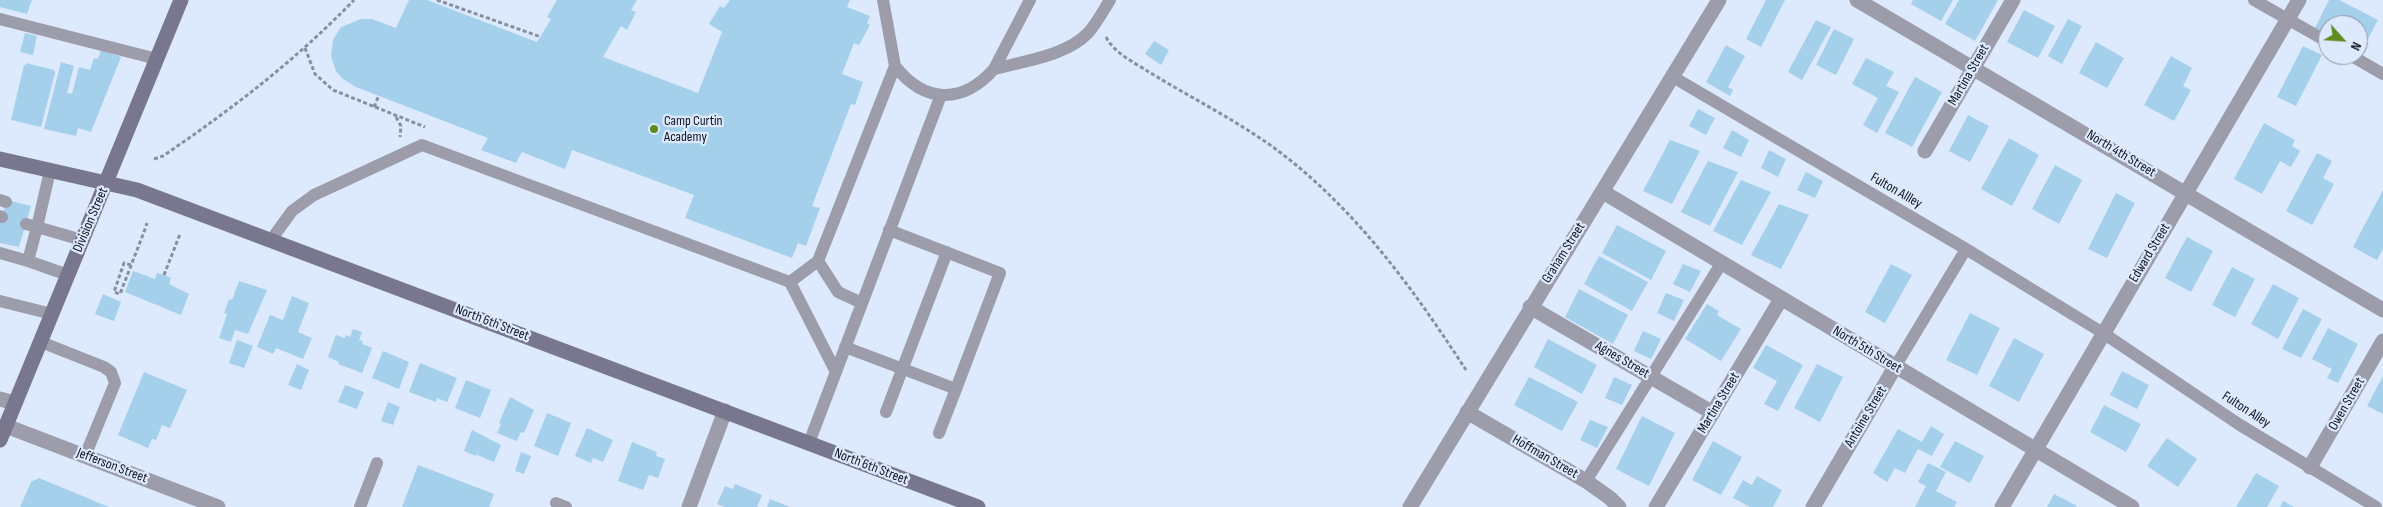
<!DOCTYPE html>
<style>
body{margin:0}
#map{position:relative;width:2383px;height:507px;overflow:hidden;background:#dde9fd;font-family:"Sofia Sans Condensed",sans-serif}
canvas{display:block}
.north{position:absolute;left:2318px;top:15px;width:50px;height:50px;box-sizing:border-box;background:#dde9fd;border:1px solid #8b94a5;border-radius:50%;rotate:116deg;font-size:14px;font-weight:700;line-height:20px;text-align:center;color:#0f1520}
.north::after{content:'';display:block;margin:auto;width:18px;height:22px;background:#5e8c1e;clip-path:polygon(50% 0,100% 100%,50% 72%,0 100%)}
</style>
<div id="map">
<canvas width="2383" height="507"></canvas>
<div class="north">N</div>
</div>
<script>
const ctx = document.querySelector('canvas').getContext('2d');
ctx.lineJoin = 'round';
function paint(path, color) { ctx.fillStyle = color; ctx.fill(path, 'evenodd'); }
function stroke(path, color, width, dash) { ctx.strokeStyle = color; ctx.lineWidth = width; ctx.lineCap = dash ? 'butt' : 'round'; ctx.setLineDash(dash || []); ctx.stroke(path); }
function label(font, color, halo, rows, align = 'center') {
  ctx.font = font + ' "Sofia Sans Condensed",sans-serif'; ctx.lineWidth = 4.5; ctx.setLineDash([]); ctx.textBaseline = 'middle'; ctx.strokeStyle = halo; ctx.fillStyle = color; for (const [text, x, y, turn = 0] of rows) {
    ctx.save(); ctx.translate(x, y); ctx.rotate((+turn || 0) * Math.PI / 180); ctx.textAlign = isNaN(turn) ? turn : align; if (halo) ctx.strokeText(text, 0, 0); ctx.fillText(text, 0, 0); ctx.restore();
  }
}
paint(new Path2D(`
 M0 0H32L27 14 0 7Z
 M409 0H427L537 42 551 19 547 17 557 0H637L631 10 636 12 627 30 621 26 603 57 698 93 722 32 709 24 720 6 724 8 730 0H850L847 7 870 16 867 23 870 25 859 45 854 43 842 74 863 82 855 105 851 104 812 206 820 208 806 246 798 243 792 258 685 218 694 195 572 150 565 169 522 152 516 163 481 150 488 138 356 87 343 79 336 71 331 56 333 40 341 27 361 19H372L396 28Z
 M1766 0H1785L1761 47 1746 39Z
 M1913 0H1953L1941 21 1911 4Z
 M1959 0H1998L1975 41 1945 24Z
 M2329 0H2339L2378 20 2361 52 2358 50V25H2328V35L2315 28Z
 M2024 10 2055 26 2038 58 2007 42Z
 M2068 19 2082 26 2062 64 2048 56Z
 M1816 20 1831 27 1802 80 1788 72Z
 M1834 29 1854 39 1836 75 1816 65Z
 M25 33 37 36 33 55 20 52Z
 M1154 41 1169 50 1161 65 1145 54Z
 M2096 42 2124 58 2107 88 2079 73Z
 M1726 45 1745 56 1728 87 1733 90 1730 96 1706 82Z
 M2303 46 2322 55 2296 106 2277 97Z
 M101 50 121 57 91 132 78 128 76 136 44 129 61 62 74 66 67 93 72 94 79 67 90 70 94 58 98 59Z
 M2171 56 2192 68 2183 86 2191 90 2174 121 2144 105Z
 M1866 58 1894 72 1886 86 1899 92 1877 133 1863 125 1878 98 1852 84Z
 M26 63 54 70 55 73 41 127 11 120 24 65 26 66Z
 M1915 77 1942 92 1912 147 1885 133Z
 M1698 109 1715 118 1706 135 1689 126Z
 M1968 115 1989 126 1970 162 1949 151Z
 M2264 123 2295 140 2292 146 2300 151 2291 167 2280 161 2262 194 2234 179Z
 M1732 130 1749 140 1741 157 1723 148Z
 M2009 138 2039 155 2012 206 1981 189Z
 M1670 140 1700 151 1672 204 1643 191Z
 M1769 150 1786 159 1778 177 1761 168Z
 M2317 153 2332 161 2323 178 2334 184 2312 225 2286 211Z
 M1708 161 1738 172 1710 226 1681 212Z
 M2055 165 2082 180 2059 224 2032 209Z
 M1806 172 1823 181 1815 198 1797 190Z
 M1741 180 1771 192 1742 245 1713 231Z
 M2383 190V249L2377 260 2353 247Z
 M2116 193 2135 203 2107 258 2088 249Z
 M7 200 31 206 19 247 0 243V223Z
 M1779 204 1809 215 1781 269 1751 255Z
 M1617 225 1666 251 1651 280 1602 253Z
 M2187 237 2213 251 2191 292 2165 278Z
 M1599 256 1648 282 1632 311 1584 284Z
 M1683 264 1701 271 1690 292 1673 284Z
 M1891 264 1912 275 1885 323 1865 312Z
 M2232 267 2255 279 2235 317 2212 305Z
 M133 271 155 279 157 273 164 275 171 278 169 284 189 294 181 315 125 292Z
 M239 281 267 290 248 334 235 330 231 342 219 338 227 314 224 313 229 299 232 300Z
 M2273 284 2299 298 2278 339 2251 324Z
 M1579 289 1628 315 1613 344 1565 317Z
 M1666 293 1684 300 1674 321 1657 313Z
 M103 294 121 302 114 321 95 314Z
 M292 296 309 303 298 332 312 338 303 359 276 348 273 354 257 347 270 315 283 320Z
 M1707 304 1719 311 1717 315 1741 329 1721 361 1685 339Z
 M2303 309 2322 319 2301 358 2282 349Z
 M1970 313 2000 328 1977 375 1946 360Z
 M2328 328 2358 344 2338 383 2327 378 2332 369 2312 359Z
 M353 329 362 332 359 340 363 341 362 344 372 348 362 373 338 364 339 362 328 357 336 335 345 338 346 335 350 337Z
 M1643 331 1661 339 1651 359 1634 351Z
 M2014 338 2044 354 2019 402 1989 386Z
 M1548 339 1597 365 1582 394 1534 367Z
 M237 340 253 346 244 368 229 363Z
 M1766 345 1803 365 1778 411 1764 404 1777 381 1753 368Z
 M383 351 409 362 399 389 372 378Z
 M420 363 457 378 447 402 437 398 436 402 409 392Z
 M297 364 309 370 301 390 288 385Z
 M1817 364 1843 377 1820 422 1794 408Z
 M2122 371 2149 385 2137 409 2110 395Z
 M144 372 187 390 170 428 162 425 156 440 152 439 148 448 118 435Z
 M2383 376V414L2367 406Z
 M1529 377 1578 402 1562 431 1514 405Z
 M1614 377 1632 385 1622 405 1605 398Z
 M466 380 491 390 480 418 455 408Z
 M345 385 364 392 357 409 338 402Z
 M510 397 534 410 524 433 521 432 517 441 497 433 501 424 499 423Z
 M388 402 400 407 393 425 381 421Z
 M2104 405 2141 424 2126 452 2090 432Z
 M547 413 571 423 558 456 534 446Z
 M1642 416 1675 433 1649 486 1616 469Z
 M1590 420 1608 427 1597 448 1580 440Z
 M1931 426 1944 434 1932 456 1918 449 1905 473 1895 468 1887 482 1873 473 1898 429 1922 442Z
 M587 428 613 440 603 462 593 458 591 463 575 456Z
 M472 430 501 445 494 462 477 455 480 446 476 456 464 451Z
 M2167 438 2197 459 2178 487 2147 466Z
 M1713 441 1742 457 1721 495 1692 480Z
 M1955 441 1984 456 1970 483 1940 467Z
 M632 442 657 452 656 456 665 459 658 478 649 475 643 490 618 481Z
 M521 452 531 456 524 474 515 471Z
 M1928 463 1946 472 1936 491 1957 502 1954 507H1915L1926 486 1918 482Z
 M418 465 494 494 489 507H402Z
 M2256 473 2279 486 2267 507H2236Z
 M1757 476 1782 490 1773 507H1750L1733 498 1743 480 1752 485Z
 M39 478 109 507H20L31 482Z
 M735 484 762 495 757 507H724L717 504 725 486 733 489Z
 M2054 494 2077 506 2076 507H2047Z
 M770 499 790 507H767Z
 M2283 501 2294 507H2280Z`), '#a5d0eb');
stroke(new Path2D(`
 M437 0 541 37
 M1106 37C1114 53 1135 63 1149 72 1193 99 1240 122 1281 153 1358 212 1414 290 1466 370
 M305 48 315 74 333 90 425 127
 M374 107 379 95
 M396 117 401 126 400 137
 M154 159 163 156C232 109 296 60 354 0
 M131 265 124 263 114 292 120 294 144 232 147 223
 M164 275 180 234`), '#8790a0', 3, [4, 2.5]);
stroke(new Path2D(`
 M2254 0 2328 42
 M0 19 157 59
 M2350 55 2383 74
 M895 66C924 103 962 105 994 69L1030 0
 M994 69C1024 61 1066 56 1088 33 1097 23 1103 11 1110 0
 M1673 77 1966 249 2103 333 2240 425 2376 507
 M0 200 6 202
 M0 216 2 217
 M26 224 37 227 50 171
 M271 240 292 211 314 195 422 145 790 282 836 372
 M0 253 28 261
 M818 261 838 292 862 303
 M68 275 28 261 37 227 82 240
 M790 282 818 261 895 66 883 0
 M0 301 52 314
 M41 342 104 367 111 372 115 383 85 456
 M845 347 956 389 1000 273 889 230
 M1895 367 1966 249
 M886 412 947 252
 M939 433 956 389
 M809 443 941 95
 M1586 481 1721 264
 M556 503 566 507
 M360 507 377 463`), '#9d9cab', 12);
stroke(new Path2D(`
 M1857 0 2383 310
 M1925 151 2013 0
 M1603 192 2132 507
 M1530 307 1713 413
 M0 399 15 403
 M1467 412 1586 481 1610 498 1619 507
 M6 426 218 507
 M2310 467 2383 341
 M689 507 725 411
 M1410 507 1719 0
 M1656 507 1781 299
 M1813 507 1895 367
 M2002 507 2299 0`), '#9d9cab', 15);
stroke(new Path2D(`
 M0 159 137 190 978 507
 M0 440 181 0`), '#79778d', 15);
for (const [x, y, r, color] of [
 [654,129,5,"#5e8c1e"]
]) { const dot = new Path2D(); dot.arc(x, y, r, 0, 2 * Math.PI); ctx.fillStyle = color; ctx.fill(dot); stroke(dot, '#dde9fd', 2); }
label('14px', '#0f1520', '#dde9fd', [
 ["Martina Street",1969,75,-60],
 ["North 4th Street",2121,154,31],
 ["Fulton Allley",1896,191,30],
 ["Division Street",91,220,-67],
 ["Graham Street",1564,253,-58],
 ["Edward Street",2150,253,-59],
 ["North 6th Street",492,323,21],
 ["North 5th Street",1867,350,31],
 ["Agnes Street",1622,360,30],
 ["Martina Street",1719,403,-59],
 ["Owen Street",2347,404,-60],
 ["Fulton Alley",2246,410,33],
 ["Antoine Street",1866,417,-59],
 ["Hoffman Street",1545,457,30],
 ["Jefferson Street",112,466,21],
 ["North 6th Street",871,467,21]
]);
label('14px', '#0f1520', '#dde9fd', [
 ["Camp Curtin",664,121],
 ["Academy",664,137]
], 'left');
</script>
